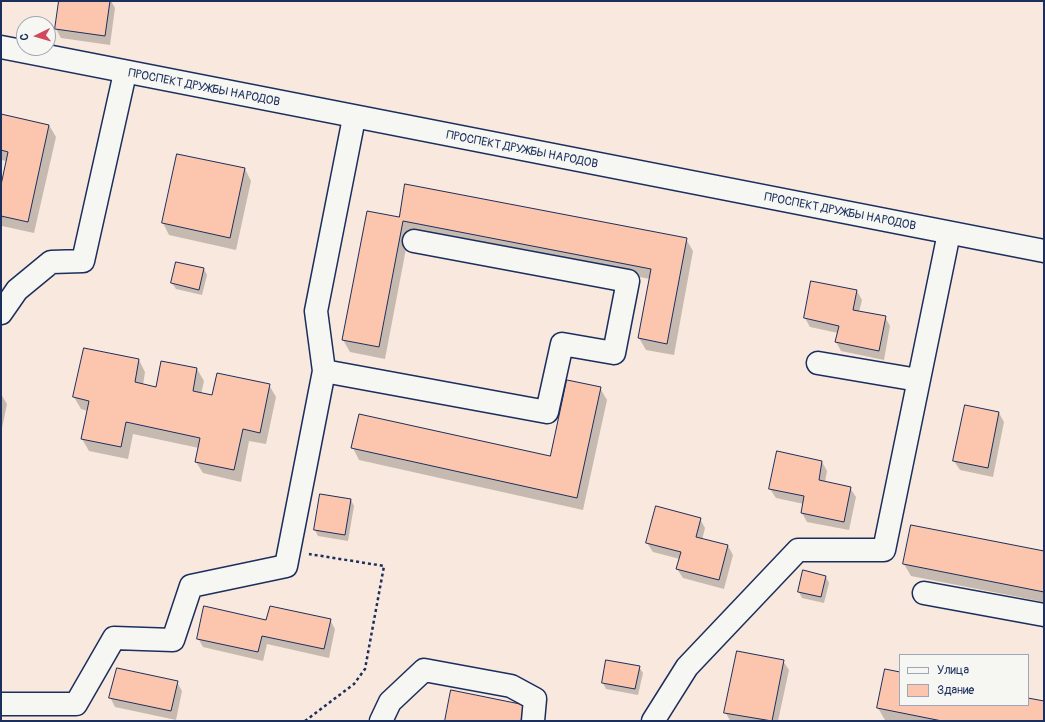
<!DOCTYPE html>
<meta charset="utf-8">
<style>
body{margin:0}
#map{position:relative;width:1045px;height:722px;overflow:hidden;background:#f8e8dd;font-family:Pangolin,sans-serif}
canvas{display:block}
.frame{position:absolute;inset:0;border:2px solid #1b2f5e;pointer-events:none}
.legend{position:absolute;left:899px;top:654px;width:130px;height:52px;box-sizing:border-box;background:#f6f6f2;border:1px solid #9ea6b7;margin:0;padding:5px 7px;list-style:none;font-size:12px;color:#1b2f5e}
.legend li{display:flex;align-items:center;gap:8px;height:20px}
.legend b{width:20px;border:1px solid #9ea6b7}
.north{position:absolute;left:16px;top:16px;width:40px;height:40px;box-sizing:border-box;background:#f6f6f2;border:1px solid #9ea6b7;border-radius:50%;rotate:265deg;font-size:11px;font-weight:700;line-height:16px;text-align:center;color:#1b2f5e}
.north::after{content:'';display:block;margin:auto;width:14px;height:18px;background:#d1495b;clip-path:polygon(50% 0,100% 100%,50% 72%,0 100%)}
</style>
<div id="map">
<canvas width="1045" height="722"></canvas>
<div class="frame"></div>
<ul class="legend">
<li><b style="height:5px;background:#f6f6f2"></b>Улица</li>
<li><b style="height:11px;background:#fbc6ad"></b>Здание</li>
</ul>
<div class="north">С</div>
</div>
<script>
const ctx = document.querySelector('canvas').getContext('2d');
ctx.lineJoin = 'round';
function paint(path, color) { ctx.fillStyle = color; ctx.fill(path, 'evenodd'); }
function stroke(path, color, width, dash) { ctx.strokeStyle = color; ctx.lineWidth = width; ctx.lineCap = dash ? 'butt' : 'round'; ctx.setLineDash(dash || []); ctx.stroke(path); }
function label(font, color, halo, rows, align = 'center') {
  ctx.font = font + ' Pangolin,sans-serif'; ctx.lineWidth = 4; ctx.setLineDash([]); ctx.textBaseline = 'middle'; ctx.strokeStyle = halo; ctx.fillStyle = color; for (const [text, x, y, turn = 0] of rows) {
    ctx.save(); ctx.translate(x, y); ctx.rotate((+turn || 0) * Math.PI / 180); ctx.textAlign = isNaN(turn) ? turn : align; if (halo) ctx.strokeText(text, 0, 0); ctx.fillText(text, 0, 0); ctx.restore();
  }
}
paint(new Path2D(`
 M60 1H111L115 8 110 45 61 38 56 29Z
 M1 115 49 125 56 137 34 233 2 226 1 223V190L7 161 1 160Z
 M177 155 245 169 251 181 236 250 169 235 163 223Z
 M368 212 399 218 686 239 693 251 674 355 646 350 639 338 650 279 409 233 385 359 350 352 343 340Z
 M204 269 207 275 202 295 176 289 172 283Z
 M812 282 857 291 862 300 859 312 885 317 890 326 884 360 841 351 836 342 838 333 810 327 805 318Z
 M139 360 145 372 143 385 156 388 197 369 204 381 201 394 213 396 269 385 276 397 266 444 249 441 241 482 203 473 196 462 199 448 133 434 128 459 89 451 82 439 88 411 81 409 74 397Z
 M600 388 607 400 583 510 359 460 353 448 551 458Z
 M1 394 7 404 1 433Z
 M999 413 1004 422 993 477 960 470 954 461Z
 M822 462 827 471 825 482 850 488 856 497 849 530 807 522 802 513 804 504 776 498 770 489Z
 M351 500 354 506 348 541 318 536 315 530Z
 M700 519 705 528 702 540 728 546 733 555 724 589 683 578 677 569 680 559 653 552 647 543Z
 M1044 552V602L911 576 904 564Z
 M826 577 829 583 824 603 802 598 799 592Z
 M330 620 335 629 329 658 267 644 263 661 203 647 198 638 267 621Z
 M783 661 789 670 778 721H730L726 713Z
 M639 667 643 673 638 695 606 689 603 683Z
 M900 673V705H1028V699L1044 702V721L885 720 878 708Z
 M177 682 182 691 176 720 115 707 110 697Z`), '#0003');
const building = new Path2D(`
 M59 1H110L105 36 55 29Z
 M1 114 49 125 28 222 1 216V185L8 152 1 150Z
 M177 154 245 168 230 238 162 223Z
 M405 184 687 238 667 344 638 338 651 269 403 221 379 347 342 340 367 211 399 217Z
 M176 262 204 268 199 290 171 283Z
 M811 281 857 290 853 310 886 316 879 351 835 342 839 326 804 318Z
 M84 348 139 359 135 382 156 387 161 361 197 368 193 391 212 395 217 373 270 384 260 433 243 429 234 470 195 462 200 438 126 422 121 447 81 439 89 401 73 397Z
 M567 380 601 387 577 498 351 448 359 414 550 456Z
 M965 405 999 412 988 468 953 461Z
 M777 451 822 461 819 480 851 487 844 522 801 513 804 496 769 489Z
 M320 494 351 499 345 535 314 530Z
 M656 506 701 518 696 537 728 545 719 580 676 569 681 552 646 543Z
 M911 525 1044 551V592L903 564Z
 M803 570 826 576 821 597 798 592Z
 M204 606 266 620 270 606 331 619 324 649 262 636 258 652 197 639Z
 M737 651 784 660 772 721 724 713Z
 M606 660 640 666 635 689 602 683Z
 M117 668 178 681 171 711 109 698Z
 M885 669 900 672V705H1028V698L1044 701V721H942L877 708Z
 M451 690 525 705 521 721H445Z`);
paint(building, '#fbc6ad');
stroke(building, '#1b2f5e', 1);
const minor = new Path2D(`
 M354 118 316 311 324 371 547 412 562 344 614 353 628 281 414 241
 M1 313 17 290 51 262 83 261 125 73
 M818 363 918 380
 M924 593 1044 615
 M1 704H76L114 638 173 640 191 586 286 566 324 371
 M381 721 390 702 424 670 511 686 535 699 533 721
 M653 721 687 667 798 550H884L949 233`);
const major = new Path2D(`
 M1 47 1044 251`);
stroke(minor, '#1b2f5e', 25);
stroke(major, '#1b2f5e', 25);
stroke(new Path2D(`
 M305 721 354 684 365 669 384 566 309 554`), '#1b2f5e', 2.5, [3, 3]);
stroke(minor, '#f6f6f2', 22);
stroke(major, '#f6f6f2', 22);
label('12px', '#1b2f5e', '#f6f6f2', [
 ["ПРОСПЕКТ ДРУЖБЫ НАРОДОВ",204,88,11],
 ["ПРОСПЕКТ ДРУЖБЫ НАРОДОВ",522,150,11],
 ["ПРОСПЕКТ ДРУЖБЫ НАРОДОВ",840,212,11]
]);
</script>
